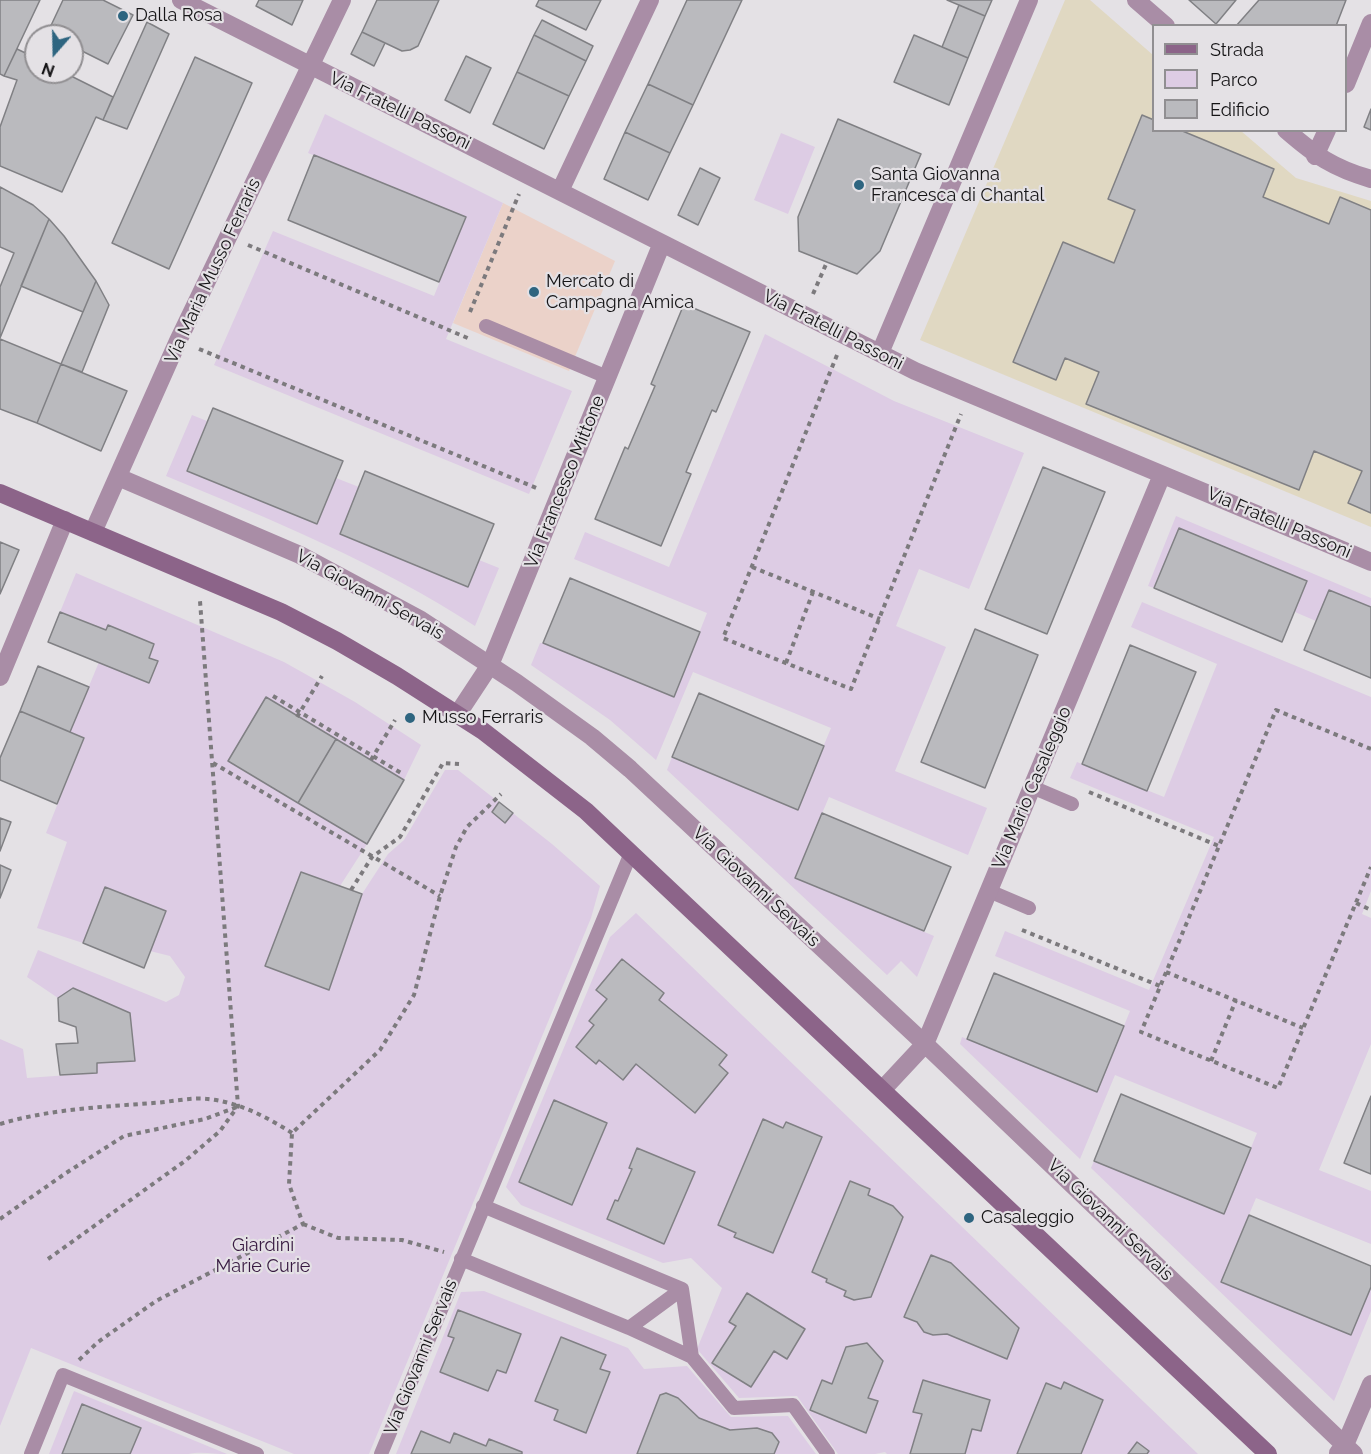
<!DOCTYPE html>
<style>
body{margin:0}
#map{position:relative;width:1371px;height:1454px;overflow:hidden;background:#e4e1e5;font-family:Raleway,sans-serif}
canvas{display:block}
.legend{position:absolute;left:1152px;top:24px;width:195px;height:108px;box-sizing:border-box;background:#e4e1e5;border:2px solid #918f92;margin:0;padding:8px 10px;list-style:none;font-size:18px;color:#151416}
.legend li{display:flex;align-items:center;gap:12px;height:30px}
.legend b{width:30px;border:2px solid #918f92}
.north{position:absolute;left:24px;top:24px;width:60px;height:60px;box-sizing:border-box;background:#e4e1e5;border:2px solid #918f92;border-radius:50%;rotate:200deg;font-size:16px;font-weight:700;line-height:24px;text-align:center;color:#151416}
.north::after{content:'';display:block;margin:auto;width:21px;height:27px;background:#2e6580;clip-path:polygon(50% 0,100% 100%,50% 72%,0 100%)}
</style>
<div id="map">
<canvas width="1371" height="1454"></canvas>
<ul class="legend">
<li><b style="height:8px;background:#8c6489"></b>Strada</li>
<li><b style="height:16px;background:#ddcce4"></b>Parco</li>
<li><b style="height:16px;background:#bababe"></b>Edificio</li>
</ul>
<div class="north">N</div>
</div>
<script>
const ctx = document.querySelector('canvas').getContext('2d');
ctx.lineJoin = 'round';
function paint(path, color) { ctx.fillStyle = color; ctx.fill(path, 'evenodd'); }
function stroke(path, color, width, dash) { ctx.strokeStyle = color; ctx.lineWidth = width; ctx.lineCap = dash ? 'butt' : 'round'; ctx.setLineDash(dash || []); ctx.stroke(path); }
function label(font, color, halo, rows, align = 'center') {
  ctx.font = font + ' Raleway,sans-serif'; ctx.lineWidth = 4.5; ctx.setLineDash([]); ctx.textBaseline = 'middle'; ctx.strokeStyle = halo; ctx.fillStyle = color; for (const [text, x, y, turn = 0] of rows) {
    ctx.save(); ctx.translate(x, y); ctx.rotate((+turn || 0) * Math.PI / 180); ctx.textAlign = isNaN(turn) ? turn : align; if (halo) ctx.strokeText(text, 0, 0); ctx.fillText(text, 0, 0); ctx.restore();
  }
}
paint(new Path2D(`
 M503 203 615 261 569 371 453 323Z`), '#ebd2c9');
paint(new Path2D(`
 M1065 0H1090L1153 55 1154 130 1241 131 1296 178 1371 201V527L920 340Z`), '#e0d8c2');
paint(new Path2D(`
 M325 114 503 203 446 339 572 391 529 494 214 365 273 231 434 296 466 217 308 153Z
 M781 133 815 147 788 214 754 200Z
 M765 334 894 401 1024 453 969 589 919 569 896 626 946 647 895 771 987 808 968 855 829 797 795 877 934 936 917 977 901 961 887 975 667 770 672 757 797 810 831 728 693 672 656 760 610 720 531 665 540 643H543L674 697 707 613 574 559 585 532 669 567Z
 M192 415 207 421 187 471 317 523 336 478 359 487 340 534 467 586 479 560 499 568 475 626C378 563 272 520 166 476Z
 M1176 516 1371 598V607L1329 590 1316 621 1295 612 1307 581 1179 528 1154 588 1148 586Z
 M76 573 284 662 355 702 421 745 404 780 297 717 367 844 340 886 301 872 265 966 362 894 388 854 404 840 445 770H458L552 844 600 886 591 918 369 1454H294L31 1348 0 1426V1039L23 1049 27 1078 97 1073V1063L135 1060 130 1013 73 988 58 998 27 977 38 950 166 1002 179 995 185 977 170 956 150 951 105 888 83 943 37 928 67 842 46 833 84 738 70 732 99 662 157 661 149 658 154 644 108 626 106 630 60 612Z
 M1142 602 1371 697V891L1362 914 1371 918V1044L1319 1170 1371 1191V1244L1256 1198 1221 1282 1351 1335 1371 1287V1311L1334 1401 1091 1168 1094 1161 1224 1214 1257 1133 1115 1075 1080 1159 960 1044 962 1037 1097 1092 1130 1011 995 956 1005 931 1149 990 1214 837 1070 778 1077 762 1164 797 1217 664 1131 627Z
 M636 913 1198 1454H1147L1149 1451 1137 1442 1128 1454H887L885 1452 875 1454H838L797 1396 739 1398 697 1349 722 1288 691 1258 663 1263 521 1205 506 1187 610 937Z
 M484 1291 628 1348 644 1369 687 1366 731 1417 788 1416 816 1454H396L461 1292Z
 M74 1391 227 1454C213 1454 201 1451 188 1454H49Z`), '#ddcce4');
const building = new Path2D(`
 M0 0H40L4 76 0 74Z
 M63 0H103L133 15 108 64 72 46V36H52L47 34Z
 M259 0H303L292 25 256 6Z
 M377 0H439L418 46 410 50 402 51 362 32Z
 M539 0H601L586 30 536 6Z
 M687 0H742L693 105 648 84Z
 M947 0H992L985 16Z
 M1189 0H1236L1216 24Z
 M1259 0H1346L1336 26H1236Z
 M959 5 985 16 968 58 942 47Z
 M542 20 593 46 586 61 534 35Z
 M147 22 169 34 127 129 103 120Z
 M362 32 385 43 374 66 351 54Z
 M534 35 586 61 569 96 517 72Z
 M914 35 968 58 949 105 894 82Z
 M17 49 36 58V72H63L113 97 103 120 96 117 62 192 0 166V127L17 80 4 76Z
 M466 56 491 68 470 113 445 100Z
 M195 57 252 83 169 269 112 243Z
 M517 72 569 96 544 149 493 124Z
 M648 84 693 105 670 153 625 132Z
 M1371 109V130L1364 127Z
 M1142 115 1154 120V130H1180L1274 169 1263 197 1329 224 1340 197 1371 210V513L1348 503 1362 471 1314 451 1299 490 1086 404 1099 372 1065 358 1056 380 1013 362 1063 242 1114 263 1135 210 1108 199Z
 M838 119 921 154 880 251 857 274 799 251 798 217Z
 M625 132 670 153 648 200 604 179Z
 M314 155 466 217 439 282 288 220Z
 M700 168 720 178 698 225 678 215Z
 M0 187 33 205 49 219 0 338V287L14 253 0 247Z
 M49 219 64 236 96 281 83 312 21 286Z
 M96 281 109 305 82 372 61 364Z
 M684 304 750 332 716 412 712 410 686 472 691 474 661 546 595 519 625 447 628 449 655 386 651 384Z
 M0 339 61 364 37 423 0 409Z
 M61 364 127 391 101 451 37 423Z
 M213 408 343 461 317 524 187 471Z
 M1043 467 1105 492 1047 634 985 609Z
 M365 471 494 524 468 587 340 534Z
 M1179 528 1307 581 1282 642 1154 588Z
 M0 542 19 550 0 594Z
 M570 578 700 632 674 697 543 643Z
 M1329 590 1371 607V678L1304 650Z
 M60 612 106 630 108 625 154 644 149 658 158 661 149 683 48 642Z
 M975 629 1038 655 985 788 921 762Z
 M1130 645 1196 672 1147 791 1082 764Z
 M38 666 89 687 70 732 20 711Z
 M699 693 824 746 798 810 672 757Z
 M266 697 336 739 298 803 228 761Z
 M20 711 84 738 57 804 0 780V758Z
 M336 739 404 780 367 844 298 803Z
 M499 802 513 813 505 823 492 812Z
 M822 813 951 867 924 931 795 878Z
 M0 818 11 822 0 851Z
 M0 865 11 870 0 898Z
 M301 872 362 894 329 990 265 966Z
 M105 887 166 911 144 968 83 943Z
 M622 959 664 993 659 1000 727 1055 719 1065 728 1073 695 1113 636 1064 623 1080 599 1060 596 1064 576 1047 594 1025 589 1021 607 999 596 990Z
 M994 973 1124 1026 1097 1092 967 1039Z
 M73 988 130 1013 135 1061 97 1063V1073L60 1075 56 1044 78 1043 76 1027 59 1021 58 998Z
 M1121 1094 1251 1148 1224 1214 1094 1161Z
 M1371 1096V1174L1344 1163Z
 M554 1100 607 1123 572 1205 519 1182Z
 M763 1119 783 1128 786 1122 822 1137 773 1253 734 1237 736 1233 718 1225Z
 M637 1148 695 1172 664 1244 607 1219 615 1200 618 1201 632 1169 629 1168Z
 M850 1181 870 1189 868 1195 893 1206 903 1217 871 1297 854 1300 844 1296 846 1291 826 1282 827 1279 812 1272Z
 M1249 1215 1371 1266V1287L1351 1335 1221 1282Z
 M931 1255 951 1263 1019 1328 1007 1359 947 1334 933 1335 924 1332 917 1322 904 1317Z
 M747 1293 805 1329 787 1359 774 1351 751 1387 712 1363 736 1326 729 1322Z
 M458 1310 521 1334 506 1373 497 1370 488 1391 440 1372 454 1338 448 1336Z
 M561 1337 606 1355 600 1369 610 1372 586 1433 554 1420 558 1410 535 1401Z
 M867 1343 883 1361 868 1398 878 1401 866 1433 810 1410 822 1380 832 1384 846 1347Z
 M923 1380 990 1400 981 1431 972 1429 965 1454H910L922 1414 913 1412Z
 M1064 1382 1103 1400 1081 1454H1017L1046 1383 1061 1389Z
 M666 1393 678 1398 699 1418 730 1430 757 1428 772 1433 779 1442 774 1454H637L660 1395Z
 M82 1404 141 1428 130 1454H62Z
 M421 1431 450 1443 454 1433 486 1446 489 1439 522 1452V1454H411Z
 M1137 1442 1149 1451 1147 1454H1128Z`);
paint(building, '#bababe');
stroke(building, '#808084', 1.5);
stroke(new Path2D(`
 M248 245 470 339
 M813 294 827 262
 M470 312 519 194
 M199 349 539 489
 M837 355 723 638 851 689 961 414
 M752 567 880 619
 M786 663 813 592
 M273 696 401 773
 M297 717 322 676
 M1371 749 1276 710 1141 1032 1278 1088 1371 867
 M371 760 395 720
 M213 763 440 896
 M1089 792 1219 846
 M351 890 372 857 400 837 443 763 459 764
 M1356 903 1371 910
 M1022 930 1160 986
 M1166 972 1303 1028
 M1211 1061 1236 1000
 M0 1124C50 1109 102 1107 153 1103 171 1102 191 1097 208 1099 238 1102 267 1117 292 1133
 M0 1219 66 1173 124 1136 205 1119 237 1107
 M303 1224 338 1238 402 1240 444 1252
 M48 1259 185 1161 220 1131 238 1106 200 601
 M79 1360 98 1342 156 1301 303 1224 289 1184 292 1133 380 1050 414 995 440 896 456 847 467 827 501 794`), '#7c7a7d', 4, [4.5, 4.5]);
stroke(new Path2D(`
 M486 326 607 377
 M1032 787 1072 804
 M989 891 1029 908
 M461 1259 629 1328 692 1357 682 1289 483 1206
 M629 1328 682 1289
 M692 1357 734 1408 793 1405 828 1454
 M31 1454 63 1375 257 1454
 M381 1454 631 853`), '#a98da6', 14);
stroke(new Path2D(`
 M181 0 915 371 1371 562
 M1136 0 1166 26
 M1346 84 1371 23
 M1286 130C1316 156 1333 168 1371 179
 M1315 156 1327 130
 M560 191 650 0
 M880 353 1029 0
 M118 477 300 555 421 620 517 683 592 737 630 769 925 1044 1354 1454
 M93 532 178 341 342 0
 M0 677 65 520
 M457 715 490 665 662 243
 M883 1089 925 1044 1162 475
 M1338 1453 1345 1445 1371 1384`), '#a98da6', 18);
stroke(new Path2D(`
 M0 493 281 612 337 641 397 676 483 731 586 811 1268 1454`), '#8c6489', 18);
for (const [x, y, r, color] of [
 [123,16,6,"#2e6580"],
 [859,185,6,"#2e6580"],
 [534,292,6,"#2e6580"],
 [410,718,6,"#2e6580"],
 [969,1218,6,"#2e6580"]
]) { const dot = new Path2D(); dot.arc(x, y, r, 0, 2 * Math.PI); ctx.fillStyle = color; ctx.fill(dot); stroke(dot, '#e4e1e5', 2); }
label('18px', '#151416', '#e4e1e5', [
 ["Dalla Rosa",135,16],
 ["Santa Giovanna",871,175],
 ["Francesca di Chantal",871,196],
 ["Mercato di",546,282],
 ["Campagna Amica",546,303],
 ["Musso Ferraris",422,718],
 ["Casaleggio",981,1218]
], 'left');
label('18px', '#151416', '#e4e1e5', [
 ["Via Fratelli Passoni",400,111,26],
 ["Via Maria Musso Ferraris",213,271,-65],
 ["Via Fratelli Passoni",833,330,27],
 ["Via Francesco Mittone",565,482,-68],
 ["Via Fratelli Passoni",1279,523,23],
 ["Via Giovanni Servais",370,595,29],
 ["Via Mario Casaleggio",1032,788,-67],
 ["Via Giovanni Servais",756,887,43],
 ["Via Giovanni Servais",1110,1220,44],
 ["Via Giovanni Servais",421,1357,-68]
]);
label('18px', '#381b42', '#e4e1e5', [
 ["Giardini",263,1246],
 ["Marie Curie",263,1267]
]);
</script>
